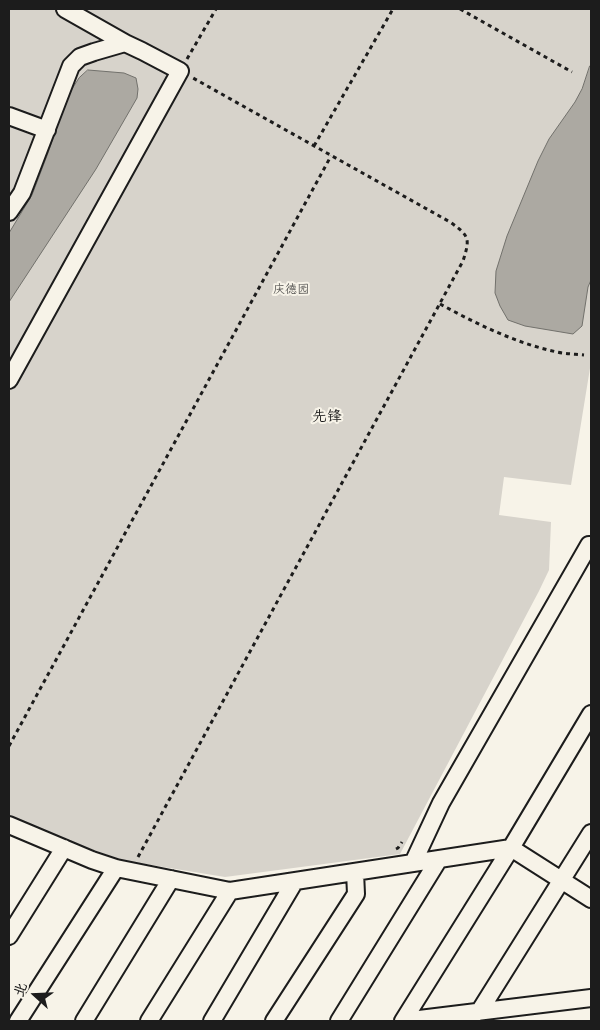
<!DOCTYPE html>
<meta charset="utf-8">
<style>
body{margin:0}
#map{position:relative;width:600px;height:1030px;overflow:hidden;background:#f7f3e8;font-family:Kalam,"LXGW WenKai TC",sans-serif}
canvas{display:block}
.frame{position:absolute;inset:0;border:10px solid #1c1c1c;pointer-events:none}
.north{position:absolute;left:10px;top:970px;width:50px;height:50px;-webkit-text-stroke:4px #f7f3e8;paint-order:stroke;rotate:290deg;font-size:14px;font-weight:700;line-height:20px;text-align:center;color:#1c1c1c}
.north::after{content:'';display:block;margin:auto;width:18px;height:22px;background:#1c1c1c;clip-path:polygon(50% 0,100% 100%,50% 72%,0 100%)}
</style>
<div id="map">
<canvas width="600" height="1030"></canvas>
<div class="frame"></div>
<div class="north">北</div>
</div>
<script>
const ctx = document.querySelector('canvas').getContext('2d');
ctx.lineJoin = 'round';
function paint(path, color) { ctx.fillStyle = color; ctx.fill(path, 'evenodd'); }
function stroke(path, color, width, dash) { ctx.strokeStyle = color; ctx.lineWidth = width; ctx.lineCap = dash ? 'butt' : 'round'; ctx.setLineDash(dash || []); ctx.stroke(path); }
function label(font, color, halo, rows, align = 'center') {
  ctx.font = font + ' Kalam,"LXGW WenKai TC",sans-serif'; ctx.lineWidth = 4; ctx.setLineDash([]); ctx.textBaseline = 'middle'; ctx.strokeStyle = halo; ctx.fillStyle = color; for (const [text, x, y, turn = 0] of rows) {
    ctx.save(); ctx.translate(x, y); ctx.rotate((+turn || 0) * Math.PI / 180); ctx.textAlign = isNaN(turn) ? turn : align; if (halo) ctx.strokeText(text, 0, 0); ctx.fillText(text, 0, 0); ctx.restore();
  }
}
paint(new Path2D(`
 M9 9H591V362L571 485 504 477 499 515 551 522 549 570 539 591 400 854 225 877 120 860 9 818Z`), '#d7d3cb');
const water = new Path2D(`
 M590 66H591V280L588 287 582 326 573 334 525 326 508 320 500 306 495 293 496 271 507 236 538 161 549 139 575 102 582 89Z
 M88 70 124 73 136 78 138 89 137 98 96 169 9 302V233L32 195 48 153 62 112 70 92 79 78Z`);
paint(water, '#aca9a2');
stroke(water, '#72716c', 1);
const minor = new Path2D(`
 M65 9 125 43
 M9 116 47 130
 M9 212 22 193 71 66 80 57 94 52 125 43 142 51 180 71 9 380
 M9 825 92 860 116 868 230 891 511 848 591 714
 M413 863 441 803 589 545H591
 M9 936 64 848
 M479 1012 591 833
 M18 1021 116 868
 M84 1021 171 879
 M149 1021 230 891
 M212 1021 295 881
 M274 1021 356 894 355 872
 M339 1021 439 859
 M403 1021 511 848 591 899
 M403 1021 591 998`);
stroke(minor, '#1c1c1c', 20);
stroke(new Path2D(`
 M460 9 572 72
 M187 59 216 9
 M314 146 393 9
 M440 304C477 324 515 343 557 352 566 354 575 354 584 355
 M9 746 331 156
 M396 849 398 848 402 842
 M138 857 463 261C470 239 470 236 450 222L193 78`), '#1c1c1c', 3, [4, 4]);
stroke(minor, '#f7f3e8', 16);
label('12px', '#545351', '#f7f3e8', [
 ["庆德园",291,291]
]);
label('15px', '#1c1c1c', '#f7f3e8', [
 ["先锋",327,418]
]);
</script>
